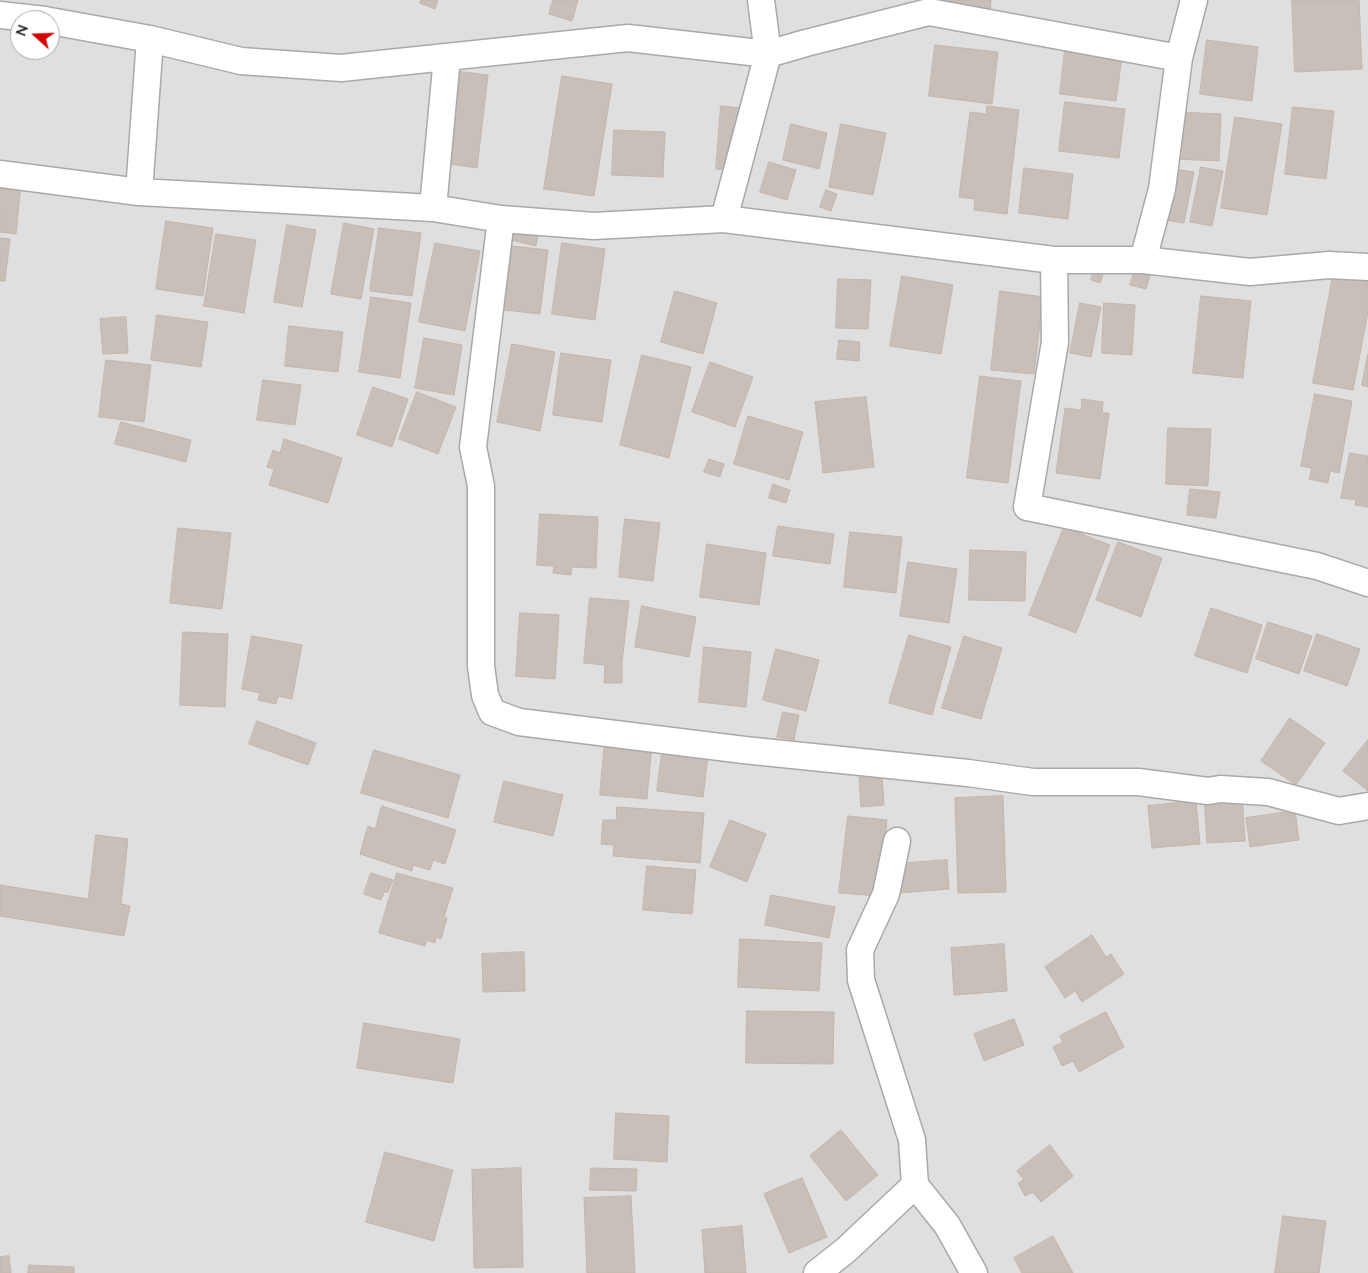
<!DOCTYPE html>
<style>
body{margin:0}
#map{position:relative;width:1368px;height:1273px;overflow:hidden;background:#f2efe9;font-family:Lato,sans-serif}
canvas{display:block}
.north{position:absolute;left:10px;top:10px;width:50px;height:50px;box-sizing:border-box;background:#fff;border:1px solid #a7a7a7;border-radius:50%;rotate:290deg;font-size:14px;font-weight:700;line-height:20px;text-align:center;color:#222}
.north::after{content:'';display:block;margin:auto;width:18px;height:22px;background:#d40000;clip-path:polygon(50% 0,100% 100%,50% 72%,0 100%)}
</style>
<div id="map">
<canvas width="1368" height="1273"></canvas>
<div class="north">N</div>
</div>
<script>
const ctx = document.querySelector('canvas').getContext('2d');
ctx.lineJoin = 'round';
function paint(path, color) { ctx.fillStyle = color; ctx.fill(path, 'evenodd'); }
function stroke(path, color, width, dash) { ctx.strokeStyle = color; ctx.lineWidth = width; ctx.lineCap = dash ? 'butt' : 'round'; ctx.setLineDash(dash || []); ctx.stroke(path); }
paint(new Path2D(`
 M0 0H1368V1273H0ZM20 20H50V50H20Z`), '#e0dfdf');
const building = new Path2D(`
 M421 0H438L435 9 420 3Z
 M553 0H578L572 21 549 14Z
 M947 0H991L990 14 946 9Z
 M1292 0H1359L1362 69 1295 72Z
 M1207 40 1258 47 1252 101 1200 94Z
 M935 45 998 52 992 104 929 96Z
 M1065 50 1122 57 1116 101 1060 94Z
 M455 71 488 75 477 168 443 163Z
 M562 76 612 84 594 196 544 189Z
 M1065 102 1125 109 1119 158 1059 151Z
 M721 106 740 108 735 171 716 169Z
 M987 106 1019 110 1007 214 974 210 975 199 959 197 970 112 986 114Z
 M1293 107 1334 111 1326 179 1285 174Z
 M1176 112 1221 114 1219 161 1173 159Z
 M1235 117 1282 124 1267 215 1221 208Z
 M791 124 827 133 819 169 783 160Z
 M841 124 886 133 873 195 829 187Z
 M614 130 665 132 663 177 612 175Z
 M769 162 796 170 787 200 760 192Z
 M1201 167 1223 171 1212 226 1190 222Z
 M1024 168 1073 174 1068 219 1019 213Z
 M1169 168 1194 172 1184 223 1159 219Z
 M0 183 21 184 16 234 0 232Z
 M826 190 837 194 831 211 820 207Z
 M166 221 213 228 203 296 156 289Z
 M344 223 374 229 361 299 331 294Z
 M511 224 539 231 536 246 507 239Z
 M287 225 316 230 302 307 274 302Z
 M379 228 421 233 412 296 370 291Z
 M216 234 256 240 244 313 204 306Z
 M0 238 10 239 5 281H0Z
 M435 243 480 251 465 331 419 322Z
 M562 243 605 249 595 320 552 314Z
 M503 245 548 250 540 314 496 309Z
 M1097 261 1107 264 1100 283 1091 280Z
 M1137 264 1152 269 1146 289 1130 285Z
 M1334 270 1368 276V312L1353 390 1313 383Z
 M902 276 953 285 941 354 890 346Z
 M838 279 871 280 868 329 836 328Z
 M675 291 717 303 703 354 661 342Z
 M1000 291 1043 297 1034 374 991 370Z
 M1201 296 1251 301 1243 378 1193 373Z
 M371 297 411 303 400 378 359 372Z
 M1080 303 1101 307 1091 357 1070 353Z
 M1104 303 1135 305 1132 355 1102 353Z
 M157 315 208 322 201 367 151 360Z
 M126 317 128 353 103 354 100 319Z
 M289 326 343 332 338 372 285 366Z
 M424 338 462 345 454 395 415 388Z
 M839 340 860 342 859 361 837 359Z
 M512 344 555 352 540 431 497 422Z
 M561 353 611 360 602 422 553 415Z
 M1368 354V387L1362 385Z
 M642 355 691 367 669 458 620 445Z
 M106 360 151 365 144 422 99 417Z
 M710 362 753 377 735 427 692 412Z
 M980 376 1021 381 1008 483 967 478Z
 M263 380 301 385 295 425 257 420Z
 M373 387 408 399 392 447 357 435Z
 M417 392 456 407 438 454 399 439Z
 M1315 394 1352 401 1339 473 1330 471 1328 483 1309 479 1312 468 1301 466Z
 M866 397 874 467 823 473 815 402Z
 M1082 399 1103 402 1102 413H1109L1100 479 1056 473 1065 408 1081 410Z
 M748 416 803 432 789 480 734 464Z
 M121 422 191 440 186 462 115 444Z
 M1168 428 1211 429 1208 486 1166 484Z
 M284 439 342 458 328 503 269 485 274 469 267 467 273 450 280 453Z
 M1350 453 1368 456V507L1355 505 1356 500 1341 498Z
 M709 459 724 464 720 477 704 472Z
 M773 484 790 490 786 503 769 498Z
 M1190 489 1220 492 1216 518 1187 515Z
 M540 514 598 517 596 568 572 567 571 575 553 573 554 566 537 565Z
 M625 519 660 523 653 581 619 577Z
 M778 526 834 534 830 564 773 556Z
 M1064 527 1110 545 1076 633 1029 615Z
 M178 528 231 533 222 609 170 603Z
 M850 532 902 537 896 593 844 587Z
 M1118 542 1162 558 1141 617 1096 600Z
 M707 544 766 553 759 605 700 597Z
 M970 550 1026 552 1025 601 969 600Z
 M908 562 957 569 949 623 900 616Z
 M590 598 629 601 622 662V683H604L605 665 584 663Z
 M642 606 696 617 689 657 635 647Z
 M1211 608 1262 625 1247 673 1195 656Z
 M520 613 559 615 555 679 516 676Z
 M1268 622 1312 636 1299 674 1256 659Z
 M183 632 228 634 225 707 180 705Z
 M1317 634 1360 649 1347 686 1304 671Z
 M909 635 951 647 932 715 889 703Z
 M252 636 302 645 292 699 278 696 276 704 258 700 260 693 242 689Z
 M964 636 1002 648 981 719 942 708Z
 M704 647 751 652 746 707 699 702Z
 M776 649 819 660 806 711 763 700Z
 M783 712 799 715 794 740 777 737Z
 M1290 718 1325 743 1296 785 1261 761Z
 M257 721 316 743 308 765 249 744Z
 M605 740 652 744 647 799 600 795Z
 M1368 740V791L1343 771Z
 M374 750 460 775 448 818 361 793Z
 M662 752 708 757 703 797 657 791Z
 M882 776 884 805 861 807 859 778Z
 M504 781 563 795 553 836 494 822Z
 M1242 792 1245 841 1207 843 1204 794Z
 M1003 796 1006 892 958 893 955 798Z
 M1196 801 1200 844 1152 848 1148 806Z
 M382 806 456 830 445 864 433 860 430 870 413 865 412 871 360 854 368 826 375 829Z
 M617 807 704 813 700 863 613 856 614 845 601 844 603 820H616Z
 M1295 811 1299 840 1250 847 1246 818Z
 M848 816 887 820 879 896 839 893Z
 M730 820 766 834 747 882 710 867Z
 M96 835 128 839 121 904 130 906 124 936 0 916V885L88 899Z
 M947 860 949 889 899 893 896 864Z
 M647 866 696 870 692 914 643 910Z
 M371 873 393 880 388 892H384L381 900 364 894Z
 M397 873 453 888 444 917 447 918 441 939 436 937 435 943 427 940 425 946 379 933Z
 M771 895 835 907 829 938 765 925Z
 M1092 935 1106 957 1111 954 1124 974 1082 1002 1075 991 1065 998 1045 967Z
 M740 939 822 943 819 991 738 987Z
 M1004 944 1007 991 954 995 951 948Z
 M524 952 525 991 483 992 482 954Z
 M747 1011 834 1012 833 1064 746 1063Z
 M1106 1012 1124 1047 1079 1072 1073 1061 1062 1066 1053 1047 1063 1042 1060 1036Z
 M1014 1019 1024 1045 984 1061 974 1034Z
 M364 1023 460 1039 453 1083 357 1068Z
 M616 1113 669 1116 667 1162 614 1159Z
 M841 1130 878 1175 846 1201 810 1156Z
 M1050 1145 1073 1176 1041 1202 1033 1192 1025 1196 1018 1183 1024 1180 1017 1171Z
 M385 1152 453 1170 434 1241 366 1222Z
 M521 1168 523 1267 474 1268 472 1170Z
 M591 1168 637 1169 636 1191 590 1190Z
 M802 1178 827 1237 789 1253 764 1194Z
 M631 1196 635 1273H587L584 1198Z
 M1283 1216 1326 1221 1319 1273H1275Z
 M742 1226 746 1273H705L702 1230Z
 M1053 1236 1073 1273H1022L1014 1258Z
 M9 1256 11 1273H0V1257Z
 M29 1265 74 1267V1273H28Z`);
paint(building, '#c7bfb8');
stroke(building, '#c4b6ab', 1);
const minor = new Path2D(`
 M0 15 45 20
 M50 21 150 39 241 61 341 68 628 38 768 54 806 43 929 12 1179 58
 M0 174 139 192 433 208 501 219 594 226 724 219 1054 260H1143L1250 272 1329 265 1368 267
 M139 192 150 39
 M433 208 447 57
 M501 219 473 447 481 486V666L485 695 492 712 519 722 744 750 968 773 1033 782H1138L1208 791 1220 789 1268 792 1339 811 1368 806
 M724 219 768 54 761 0
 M1054 260 1055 342 1027 507 1317 566 1368 583
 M1143 260 1162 189 1179 58 1194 0
 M897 841 886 894 860 950 861 980 912 1140 915 1185 947 1225 974 1273
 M817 1273 846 1250 915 1185`);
stroke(minor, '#a9a9a9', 29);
stroke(minor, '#fff', 26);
</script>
